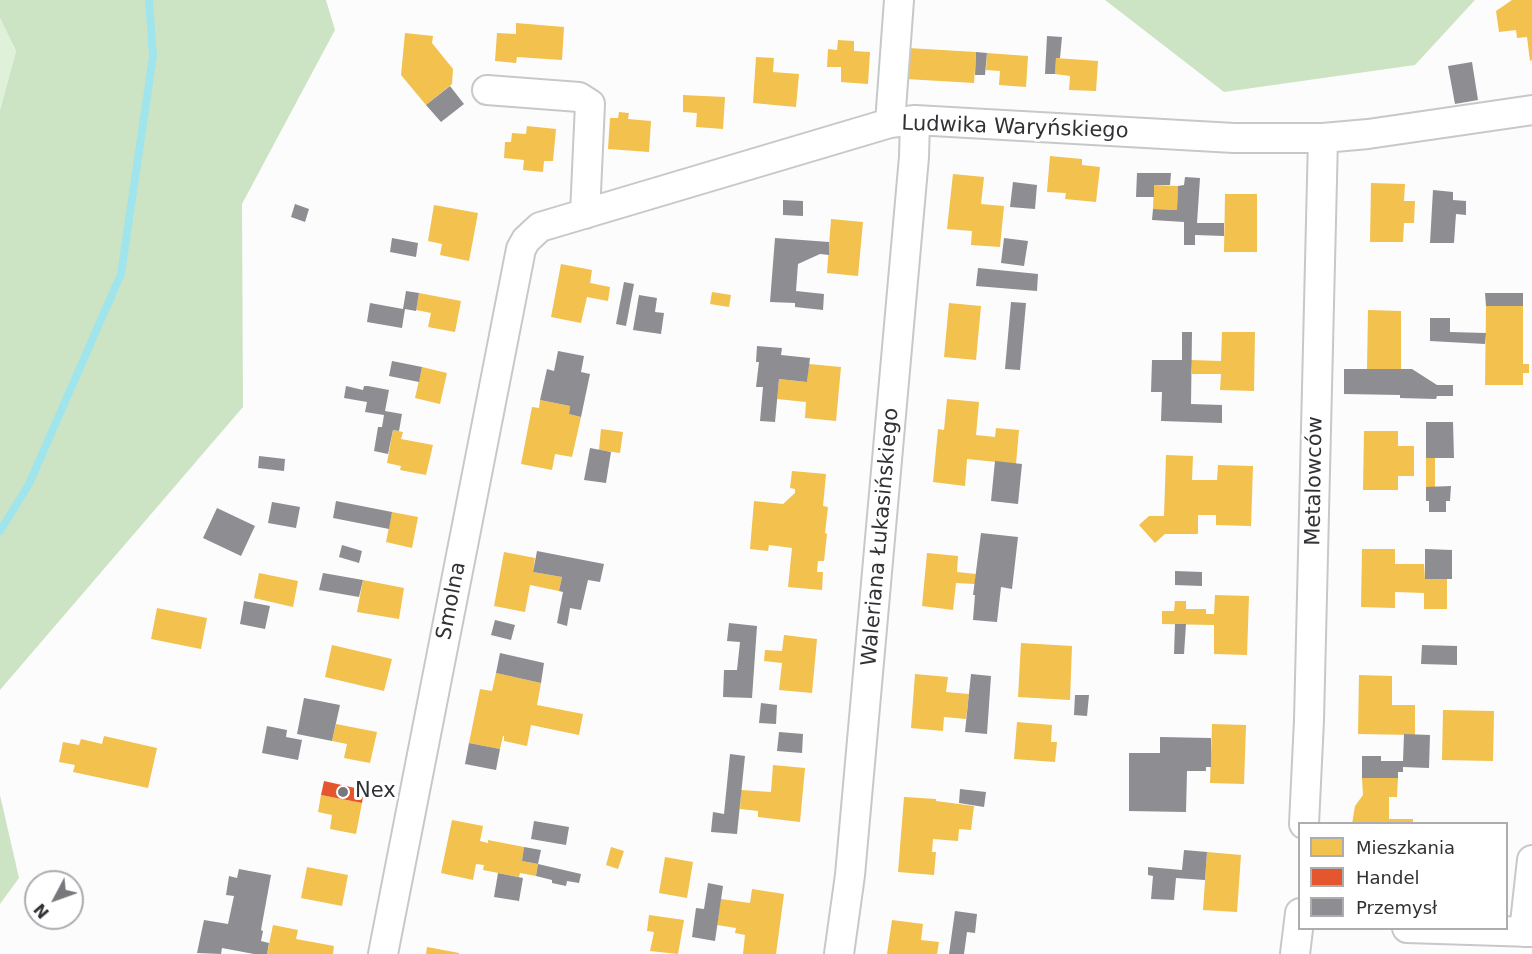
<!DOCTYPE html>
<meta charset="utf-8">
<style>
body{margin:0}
#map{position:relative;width:1532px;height:954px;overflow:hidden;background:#fcfcfd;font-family:"DejaVu Sans",sans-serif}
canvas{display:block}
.legend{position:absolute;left:1298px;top:822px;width:210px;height:108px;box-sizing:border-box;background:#fff;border:2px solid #acadae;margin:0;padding:8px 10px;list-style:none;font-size:18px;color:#303135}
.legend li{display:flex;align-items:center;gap:12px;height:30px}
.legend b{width:30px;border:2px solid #acadae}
.north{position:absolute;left:24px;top:870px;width:60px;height:60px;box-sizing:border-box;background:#fff;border:2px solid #acadae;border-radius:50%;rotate:229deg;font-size:16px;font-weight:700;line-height:24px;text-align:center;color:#303135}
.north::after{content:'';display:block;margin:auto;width:21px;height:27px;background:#77787b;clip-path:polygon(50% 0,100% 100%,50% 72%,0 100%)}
</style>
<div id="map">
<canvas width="1532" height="954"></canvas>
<ul class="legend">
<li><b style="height:16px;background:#f2c14e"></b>Mieszkania</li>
<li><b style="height:16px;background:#e4572e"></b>Handel</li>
<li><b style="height:16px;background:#8d8d92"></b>Przemysł</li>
</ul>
<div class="north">N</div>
</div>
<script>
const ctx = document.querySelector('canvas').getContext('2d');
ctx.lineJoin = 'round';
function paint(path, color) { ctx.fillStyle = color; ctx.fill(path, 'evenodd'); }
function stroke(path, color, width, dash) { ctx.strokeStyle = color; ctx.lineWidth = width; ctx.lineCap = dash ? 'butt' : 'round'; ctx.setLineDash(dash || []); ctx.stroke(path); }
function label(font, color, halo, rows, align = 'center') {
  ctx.font = font + ' "DejaVu Sans",sans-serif'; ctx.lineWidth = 6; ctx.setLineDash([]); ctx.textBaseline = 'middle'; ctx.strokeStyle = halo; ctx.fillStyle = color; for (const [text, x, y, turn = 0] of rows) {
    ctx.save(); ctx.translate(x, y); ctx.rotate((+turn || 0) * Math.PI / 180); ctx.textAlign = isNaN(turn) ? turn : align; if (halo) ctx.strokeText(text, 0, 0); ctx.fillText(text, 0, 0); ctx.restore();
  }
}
paint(new Path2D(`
 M0 18 16 51 0 110Z`), '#dff2d9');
paint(new Path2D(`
 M0 0H326L335 30 242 204 243 407 0 690V110L16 51 0 18Z
 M1105 0H1475L1415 65 1224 92Z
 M0 795 19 878 0 904Z`), '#cde4c4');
paint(new Path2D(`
 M1512 0H1532V60L1530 61 1527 37 1517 38 1516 30 1499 32 1496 11Z
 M516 23 564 27 562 60 517 57 516 63 495 61 497 33 516 34Z
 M405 33 433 36 432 43 453 69 452 84 426 105 401 75Z
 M838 40 854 41V51L870 52 868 84 841 82V67H827L828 49 837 50Z
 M908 48 976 52 974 83 906 79Z
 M987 53 1028 56 1026 87 999 85 1000 71 986 70Z
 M756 57 774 58 773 72 799 74 796 107 753 103Z
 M1056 58 1098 61 1096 91 1069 90 1070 76 1055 74Z
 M683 95 725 97 723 129 696 127 697 113 683 112Z
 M619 112 629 113 628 119 651 121 649 152 608 149 610 118H618Z
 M527 126 556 129 553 161H544L543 172 523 170 524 160 504 158 505 142H511L512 133 526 134Z
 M1050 156 1082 159V165L1100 167 1096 202 1065 199 1066 193 1047 192Z
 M953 174 984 177 981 204 1004 206 1000 247 971 245 972 231 947 229Z
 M1371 183 1405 184 1404 201H1415L1414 223H1404L1403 242H1370Z
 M1154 185 1178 186 1177 210 1153 209Z
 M1225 194H1257V252H1224Z
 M434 205 478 213 469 261 440 255 442 244 428 241Z
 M831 219 863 222 858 276 827 273Z
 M561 264 592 270 590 283 610 287 608 301 587 297 581 323 551 317Z
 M712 292 731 295 729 307 710 304Z
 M419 293 461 301 455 332 428 327 431 313 416 310Z
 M949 303 981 306 976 360 944 357Z
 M1486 306H1523V364H1529V373H1523V385H1485Z
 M1368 310 1401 311V369H1367Z
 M1222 332H1255L1254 391 1220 390 1221 374H1192L1191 360 1221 361Z
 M809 364 841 367 836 421 805 418 806 402 777 399 779 379 807 382Z
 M422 367 447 373 440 404 415 398Z
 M947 399 979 402 976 435 995 437 996 428 1019 430 1016 464 967 459 965 486 933 482 938 429 944 430Z
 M540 400 570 406 569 414 581 417 572 457 555 454 552 470 521 464 532 407 539 408Z
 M601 429 623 432 620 453 599 450Z
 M393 430 403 432 401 439 433 445 426 475 400 470 401 466 387 463Z
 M1364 431H1398V446H1414V476H1398V490H1363Z
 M1166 455 1193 456 1192 480H1217L1218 465 1253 466 1251 526 1216 525V515H1198V534H1165L1155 543 1139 525 1149 516H1164Z
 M1426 458H1435V487H1426Z
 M792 471 826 474 823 506 828 507 825 533 827 534 824 561H818L817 572H823L822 590 788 587 792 548 769 545 768 551 750 549 754 501 783 504 795 493V489L790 488Z
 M392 512 418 517 412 548 386 542Z
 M1362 549H1395V564H1424L1425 579H1447V609H1424V593L1395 592V608L1361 607Z
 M504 552 535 558 533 572 562 577 559 591 530 585 525 612 494 606Z
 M927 553 958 556 957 572 976 574 975 584 956 583 953 610 922 606Z
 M259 573 298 581 293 607 254 598Z
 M363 580 404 588 399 619 357 612Z
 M1215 595 1249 596 1247 655 1214 654V625L1162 624V611H1174L1175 601H1186V609H1206V614H1214Z
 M157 608 207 618 201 649 151 639Z
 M784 635 817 639 812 693 779 690 782 663 764 661 765 650 782 651Z
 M1021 643 1072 646 1070 700 1018 697Z
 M332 645 392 659 384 691 325 677Z
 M496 673 541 683 537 705 583 714 579 735 531 725 527 746 504 741V736H503L500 749 469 743 480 689 492 691Z
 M915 674 948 677 946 692 969 694 966 719 944 717 943 731 911 728Z
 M1359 675 1392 676V705H1415V735L1358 734Z
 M1443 710 1494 711 1493 761 1442 760Z
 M1017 722 1052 725 1051 742H1057L1055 762 1014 759Z
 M336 724 377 732 370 763 344 758 347 744 332 741Z
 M1212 724 1246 725 1244 784 1210 783Z
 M104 736 157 748 148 788 73 772 75 765 59 762 63 742 79 745 81 739 102 744Z
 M773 765 805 768 800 822 758 817V811L740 809 741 790 771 792Z
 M1362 778H1398L1397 797H1389V819H1413V824H1352L1355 806 1363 795Z
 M321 795 362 803 356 834 330 829 332 815 318 812Z
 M904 797 936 799V801L974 806 971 830 959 829 958 841 933 839 932 852H936L934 875 898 872Z
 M452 820 483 826 480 841 488 843V840L524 847 522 861 538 864 536 876 520 873 519 877 483 870 484 865 476 864 473 880 441 873Z
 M611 847 624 851 618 869 606 865Z
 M1207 852 1241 855 1237 912 1203 910Z
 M665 857 693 862 687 898 659 893Z
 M307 867 348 875 342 906 301 898Z
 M752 889 784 894 776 954H743L745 935 735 933 736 928 717 925 721 899 750 903Z
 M649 915 684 920 678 954 650 951 654 932 647 931Z
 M892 920 923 924 921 940 939 942 937 954H887Z
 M273 925 298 930 296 939 334 946 333 954H267Z
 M427 947 459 953V954H426Z`), '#f2c14e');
paint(new Path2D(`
 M324 781 364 790 362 803 321 795Z`), '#e4572e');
paint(new Path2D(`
 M1047 36 1062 37 1060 58H1056L1055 74H1045Z
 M976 52 987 53 985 75H975Z
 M1472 62 1478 100 1455 104 1448 66Z
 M450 86 464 104 441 122 426 105Z
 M1137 173H1171L1170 185H1154V197H1136Z
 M1185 177 1200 178 1197 223H1224V236L1195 235V245H1184V222L1152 220 1153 209 1177 210 1178 186 1184 185Z
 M1013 182 1037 185 1035 209 1010 207Z
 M1433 190 1453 192V200L1466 201V215L1456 214 1454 243H1430Z
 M783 200 803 201V216L783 215Z
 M295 204 309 209 305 222 291 217Z
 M392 238 418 243 416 257 390 252Z
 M775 238 829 242V255L820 254 798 264 796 291 824 294 823 310 795 307V303L770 302Z
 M1004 238 1028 241 1024 266 1001 263Z
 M978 268 1038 274 1037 291 976 286Z
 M624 282 634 284 626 326 616 324Z
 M406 291 419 293 416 311 405 309 402 328 367 322 370 303 403 309Z
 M1485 293H1523V306H1486Z
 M639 295 657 298 655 312 664 313 661 334 633 330Z
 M1011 302 1026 303 1020 370 1005 369Z
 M1430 318H1450V332L1486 333 1485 344 1430 341Z
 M1182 332H1192L1191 404 1222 405V423L1161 421 1162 392H1151L1152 360H1182Z
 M757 346 782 348 781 355 810 358 807 382 779 379 775 422 760 421 763 387H756L759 362H756Z
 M558 351 584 356 581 372 590 374 581 417 569 414 570 406 540 400 547 369 554 371Z
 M392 361 422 367 419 382 389 376Z
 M1344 369H1412L1437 385H1453V396H1437L1436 399 1400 398V395L1344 394Z
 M346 386 363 390 364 386H368L389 390 385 411 402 414 399 431 393 430 388 454 374 451 378 427H382L384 415 365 412 367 402 344 398Z
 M1426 422H1453L1454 458H1426Z
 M590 448 611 452 606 483 584 480Z
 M259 456 285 459 284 471 258 468Z
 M995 461 1022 464 1018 504 991 501Z
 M1451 486 1450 501H1446V512H1429V501H1426V487Z
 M336 501 392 512 389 529 333 518Z
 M272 502 300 507 296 528 268 523Z
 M217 508 255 526 241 556 203 538Z
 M981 533 1018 537 1012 589 1001 587 997 622 973 620 975 595H973Z
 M342 545 362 551 359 563 339 557Z
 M1425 549 1452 550V579H1425Z
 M537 551 604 564 600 582 588 580 581 610 570 608 567 626 557 623 563 592 559 591 562 577 533 572Z
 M1175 571 1202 572V586L1175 585Z
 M323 573 363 580 359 597 319 590Z
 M244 601 270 606 265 629 240 624Z
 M495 620 515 625 511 640 491 635Z
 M729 623 757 626 752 698 723 697 724 670H737L740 642 727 641Z
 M1175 624H1186L1184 654H1174Z
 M1422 645 1457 646V665L1421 664Z
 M500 653 544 663 541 683 496 673Z
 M971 674 991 676 987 734 965 732Z
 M1075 695H1089L1087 716 1074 715Z
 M304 698 340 705 332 741 297 734Z
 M761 703 777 705 776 724 759 723Z
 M267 726 287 730 286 737 302 740 298 760 262 753Z
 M779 732 803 734 802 753 777 751Z
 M1404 734 1430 735 1429 768 1403 767V772H1398V778H1362V756H1381V761H1403Z
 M1160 737 1211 738V767H1206V771H1187L1186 812 1129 811V753H1160Z
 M469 743 500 749 496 770 465 764Z
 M730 754 745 756 737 834 711 832 713 812 724 814Z
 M960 789 986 792 984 807 959 803Z
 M534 821 569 827 566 845 531 839Z
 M524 847 541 850 538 864 581 874 579 883 567 881 566 886 552 883V880L536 876 538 864 522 861Z
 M1184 850 1207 852 1205 880 1176 878 1174 900 1151 899 1153 876 1148 875V867L1182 870Z
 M239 869 271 875 261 930 263 931 261 941 269 943 267 954H254L222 948 221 954 197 953 204 920 228 924 234 896 226 895 229 876 237 878Z
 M498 873 523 878 519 901 494 897Z
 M708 883 723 886 715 941 692 937 696 908 704 909Z
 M955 911 977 914 975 933 967 932 964 954H949Z`), '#8d8d92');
stroke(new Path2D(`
 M0 531 29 484 121 274 153 56 149 0`), '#a0e5eb', 8);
const minor = new Path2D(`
 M487 90 579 97 590 104 585 214
 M890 123 899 0
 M1304 824 1309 720 1323 138
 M1407 928 1532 932
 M1524 932 1532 860
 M383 954 521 249 526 240 540 227 890 123 915 120 1234 138H1323L1368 134 1532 110
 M839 954 850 875 914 157 915 120
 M1295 954 1300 913`);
stroke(minor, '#c7c8ca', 32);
stroke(minor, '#fff', 28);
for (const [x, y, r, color] of [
 [343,792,6,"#77787b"]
]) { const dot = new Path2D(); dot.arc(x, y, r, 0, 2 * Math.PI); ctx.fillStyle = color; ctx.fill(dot); stroke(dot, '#fff', 2); }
label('21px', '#303135', '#fff', [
 ["Ludwika Waryńskiego",1015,128,2],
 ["Metalowców",1315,481,-89],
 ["Waleriana Łukasińskiego",881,537,-85],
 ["Smolna",452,601,-79]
]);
label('21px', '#303135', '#fff', [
 ["Nex",355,792]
], 'left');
</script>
